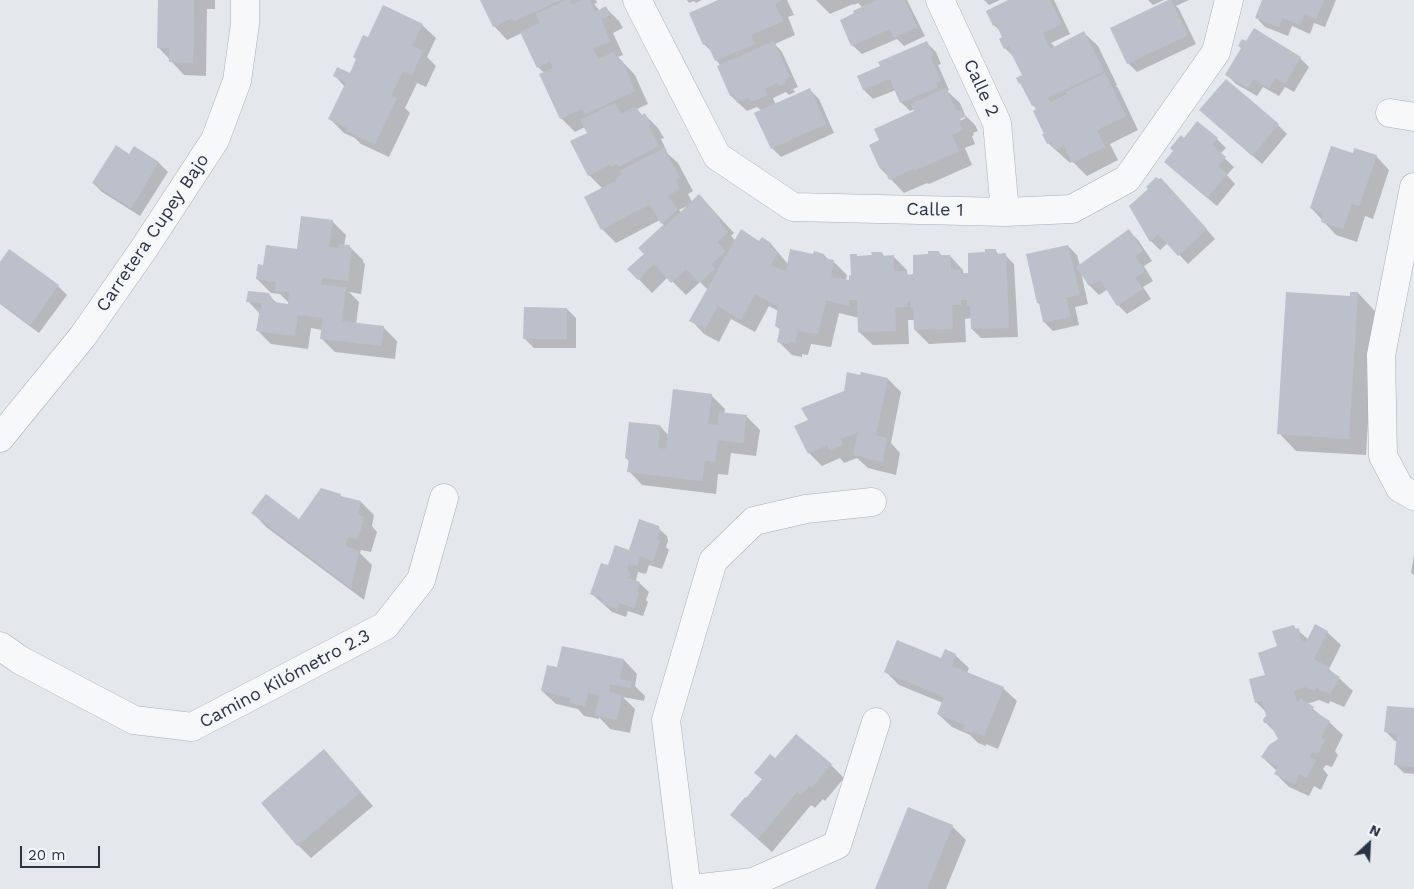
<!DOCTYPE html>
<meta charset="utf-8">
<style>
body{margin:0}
#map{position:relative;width:1414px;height:889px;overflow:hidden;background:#e4e7ec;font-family:"Work Sans",sans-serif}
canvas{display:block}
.north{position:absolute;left:1344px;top:819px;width:50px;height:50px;-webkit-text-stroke:4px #f4f6f9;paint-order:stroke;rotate:25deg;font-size:14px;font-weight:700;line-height:20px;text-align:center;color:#2b3445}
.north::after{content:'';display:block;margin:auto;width:18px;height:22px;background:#2b3445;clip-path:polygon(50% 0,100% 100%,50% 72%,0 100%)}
.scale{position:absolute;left:20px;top:846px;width:80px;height:22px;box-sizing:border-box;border:2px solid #2b3445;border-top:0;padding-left:6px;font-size:15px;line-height:18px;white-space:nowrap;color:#2b3445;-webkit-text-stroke:4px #f4f6f9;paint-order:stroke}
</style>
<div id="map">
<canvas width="1414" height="889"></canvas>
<div class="north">N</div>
<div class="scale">20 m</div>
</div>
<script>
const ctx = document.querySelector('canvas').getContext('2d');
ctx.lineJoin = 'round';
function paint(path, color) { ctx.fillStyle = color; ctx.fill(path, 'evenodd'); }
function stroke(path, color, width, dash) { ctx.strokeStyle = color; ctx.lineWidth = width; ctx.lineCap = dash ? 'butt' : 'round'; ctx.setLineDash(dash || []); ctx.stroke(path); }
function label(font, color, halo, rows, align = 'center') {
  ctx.font = font + ' "Work Sans",sans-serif'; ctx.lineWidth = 4.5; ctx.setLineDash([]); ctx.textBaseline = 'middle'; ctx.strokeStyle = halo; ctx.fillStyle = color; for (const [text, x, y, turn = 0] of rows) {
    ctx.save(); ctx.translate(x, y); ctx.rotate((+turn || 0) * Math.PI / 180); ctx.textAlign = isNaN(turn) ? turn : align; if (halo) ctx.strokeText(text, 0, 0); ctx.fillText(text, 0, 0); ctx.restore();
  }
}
paint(new Path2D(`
 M159 0H215V9H207L206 76 184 75 158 47Z
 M482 0H596L597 3 594 4 600 11 606 8 619 21 623 28 613 33 623 55 618 57 635 75 648 104 637 109 643 116 645 115 658 128 664 138 661 139 668 154 678 163 693 191 688 194 692 202 712 209 734 233 731 236 736 241 760 242 762 239 771 244 788 264 814 256 824 255 829 260 833 261 847 275 846 280 851 281 856 255 858 257 873 256 882 253 885 257 893 256 907 270V273L909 276 915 275 929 255 938 252 943 256H950L963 270V273L970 274 986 253 995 250 999 255H1005L1014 264 1018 337 981 338 972 329 971 318 965 319 966 342 929 344 915 330V320H908L909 344 873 345 859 332V318L839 313 831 347 811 344 808 355 802 354V357L792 355 778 341 781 330 776 326 778 311 769 306 755 332 731 319 719 342 704 334 691 320 708 290 700 282 686 295 668 277 652 293 629 269 645 254 640 248 664 226 660 220 616 243 602 229 603 189 589 175 588 134 585 127 575 132 561 118 544 73 538 67 522 33 507 40 494 26ZM687 206 681 212 679 210Z
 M687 0H702L696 3 694 1 689 3Z
 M721 0H787L794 15 788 17 795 35 775 44 782 52 798 87 793 89 795 92 789 95 786 92 773 98 776 105 810 90 819 99 834 133 781 157 772 148 762 111 757 107 747 111 731 96 718 67 721 66 716 60 713 53 704 44Z
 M816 0H907L925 36 904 46 897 39 862 54 852 45 856 14 863 8 858 3 854 5 853 4 830 14Z
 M984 0H1000L989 5Z
 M1011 0H1054L1070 34 1051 43 1055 47 1084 33 1098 46 1117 85 1116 86 1118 88 1138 130 1110 144 1118 160 1087 176 1072 161 1070 163 1048 143 1037 110 1033 105 1024 76 1015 58 1005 48 1003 38 1001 32 994 25Z
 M1148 0H1164L1153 5Z
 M1169 0H1189L1176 6 1179 9 1196 44 1137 72 1128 63Z
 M1263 0H1336L1325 27 1314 23 1310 34 1292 26 1288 36 1265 27 1256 17Z
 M422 25 436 38 427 57 436 66 426 87 417 83 405 108 410 113 389 157 361 144 355 138 344 133 330 119 345 87 335 76 350 74 368 39Z
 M927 43 936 52 941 64 938 65 949 90 947 91 960 103 965 115 975 125 978 131 973 133 974 135 972 136 975 144 965 148 972 165 929 184 927 183 904 193 881 169 880 141 916 112 915 109 910 111 901 102 896 90 873 99 864 90 859 76 881 67ZM964 116 966 118 955 123 954 121Z
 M1300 58 1309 67 1294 92 1285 87 1279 96 1263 87 1257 96 1236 84 1227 75Z
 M1201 110 1278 125 1287 134 1262 164Z
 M1184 139H1217L1226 148 1220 154 1234 167 1227 175 1235 184 1217 206 1175 171 1166 162Z
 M134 148 159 163 168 172 140 216 102 192 93 183 129 156Z
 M1376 156 1389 170 1373 219 1365 216 1357 242 1336 235 1311 208Z
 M1170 188 1215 239 1188 264 1168 243 1160 250 1151 241 1131 206 1150 189Z
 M332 221 346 235 344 246H349L363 260V262L365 264 361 294 349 292 359 302 356 324 384 328 397 341 395 359 335 352 321 338 322 330 311 328 308 349 271 344 258 331 260 314 248 301 268 295 277 303 289 305V303L280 294 271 293 257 279 264 266 298 250Z
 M1129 231 1138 240 1152 261 1144 266 1153 281 1143 287 1151 299 1127 314 1118 305 1108 289 1099 295 1090 286 1081 272 1088 304 1075 307 1079 325 1053 331 1044 322 1040 305 1038 303 1068 246 1077 255 1080 266Z
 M0 264 58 286 67 295 39 333 0 304Z
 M1358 293 1375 311 1366 455 1296 451 1279 433 1351 298Z
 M567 309 576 318V348H534L525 339Z
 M888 379 901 392 891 443 900 453 896 475 868 468 857 458 844 463 840 458 822 466 809 453Z
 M711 395 725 409 724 414 746 416 760 430 756 456 731 453 728 475 718 474 716 494 642 485 629 471 630 462 626 458 660 426 669 436Z
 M340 495 343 498 361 502 374 515 372 526 377 532 371 552 361 550 360 553 372 565 364 600 266 527 253 513 299 521Z
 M657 527 667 536 668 541 666 547 669 550 662 569 649 565 646 574 638 572 636 580 649 592 646 600 648 602 643 616 628 611 626 617 612 612 592 594 609 566 629 551Z
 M1414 554V575L1411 573Z
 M1294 627 1309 640 1327 632 1341 645 1329 669 1353 691 1344 707 1330 701 1329 704 1319 700 1307 704 1329 722 1343 735 1335 751 1338 755 1332 767 1326 765 1323 769 1328 775 1321 790 1314 786 1309 796 1289 787 1276 774 1277 771 1262 757 1279 740 1276 733 1264 721 1267 716V713L1256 702 1278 647Z
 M563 647 624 660 637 674 635 686 645 696 644 701 623 697 635 709 630 733 610 729 599 717V719L584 716 578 709 556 704 542 691 558 668Z
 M955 655 969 668 967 673 1003 688 1017 701 998 749 986 744V746L978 743 970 735 952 727 938 714 943 703 899 685 886 672 942 660Z
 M1414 709V774L1404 773 1395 764 1397 741H1395L1386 732Z
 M324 751 337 765 373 806 311 858 298 845Z
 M775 760 831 765 844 778 825 801 823 799 815 808 811 805 772 852 731 815 763 780 756 773Z
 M909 809 952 826 966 840 946 889H877Z`), '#0003');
paint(new Path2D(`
 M158 0H194L193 63 169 62V48H157Z
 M480 0H561L514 21 512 18 493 27Z
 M567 0H570L572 5 582 0H590L595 12 606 6 610 15 601 19 610 41 593 49 598 59 614 52 619 61 622 60 635 91 585 114 582 109 560 119 539 74 553 68 550 61 537 68 520 32 540 23 536 14Z
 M718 0H783L775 4 783 21 751 35 755 44 715 61 707 43 703 45 689 13Z
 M876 0H905L917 27 894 38 890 29 851 46 840 20 854 13 853 11Z
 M1008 0H1050L1062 24 1043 33 1050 49 1084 31 1104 71 1048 98 1050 103 1067 94 1066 92 1105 73 1126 116 1097 130 1105 147 1072 163 1064 146 1055 150 1051 142 1047 144 1042 134H1044L1033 111 1036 109 1034 105 1032 106 1020 83 1019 84 1016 78 1022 75 1010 51 1011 50 1009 46 1004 49 999 39 1002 37 996 24 993 26 986 11Z
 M1168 0H1171L1188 35 1127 64 1110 28Z
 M1262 0H1324L1316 19 1305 14 1300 25 1283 18 1279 27 1255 18Z
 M383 5 423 24 412 46 423 51 412 75 403 71 391 96 397 98 375 144 346 131 347 128 328 119 346 82 333 76 337 67 350 73 356 59 353 57 363 35 368 37Z
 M1254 28 1301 57 1285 84 1275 78 1269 88 1253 79 1248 88 1225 75 1241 48 1238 46 1242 39 1246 41Z
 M774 41 790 77 785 79 786 83 779 86 777 83 765 89 767 95 751 102 749 97 737 103 734 95 730 96 717 66Z
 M927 41 933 55 930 56 941 81 936 83 938 87 900 103 890 79 863 90 857 76 880 66 878 62Z
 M1226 79 1279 124 1252 156 1199 110Z
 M810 88 826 124 771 149 754 113Z
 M946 88 956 110H957L958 111 961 110 965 117 960 119 961 121 959 122 963 130 952 135 959 151 914 171 913 169 889 180 884 168 880 169 869 145 879 140 874 129 914 111 911 104Z
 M615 103 621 114 636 106 641 116 645 113 651 125 649 126 659 146 618 167 617 164 611 167 610 164 588 176 570 141 587 133 580 120Z
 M1197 121 1218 138 1212 145 1226 157 1218 166 1227 174 1207 198 1164 162 1173 151 1170 148 1181 135 1184 138Z
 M116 145 129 154 134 146 159 162 131 208 92 183Z
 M1331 146 1353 153 1354 148 1377 155 1359 206 1352 204 1343 229 1321 222 1323 213 1310 208Z
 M664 148 680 178 676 180 680 189 667 196 678 209 661 224 650 204 601 230 584 197 617 180 616 178 622 175 620 171Z
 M1156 177 1159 179 1161 178 1207 229 1178 256 1158 234 1150 242 1129 206 1148 189 1146 187Z
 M699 194 721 219 719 221 728 232 717 242 725 251 711 265 715 269 699 283 686 269 671 283 654 264 638 280 627 269 644 254 638 248 663 225 665 227Z
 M301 216 333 220 329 247 338 248 339 244 350 245 349 249H352L348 281 322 278 321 285 346 287 342 321 384 326 381 346 320 339 323 318 298 315 295 336 256 331 260 309H261L262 303 246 302 248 291 269 293 274 302 288 304 289 292 275 291 276 282 256 279 258 264 263 265 266 245 297 249Z
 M741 229 759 241 762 237 771 243 769 247 778 252 771 266 786 271 790 249 813 254 814 251 824 254V258L834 260 831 277 849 280V276L851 275 850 254H857V256L872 255 871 252H882V256L894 255V271H906V275L913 274V255L928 254V251H939L940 255H950L951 270 961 269V273H968V253L985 252V249H996V254L1006 253 1009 328 971 329 970 306H967V300H961V305H952L953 329 914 330 913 307 910 308V301H907V307H895L896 331 858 332 857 300H849V306L826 300 818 334 798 331 795 342H789L788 344 777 342 780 327 775 326 778 306 755 294 741 320 718 306 705 329 689 321Z
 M1129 229 1143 251 1135 256 1145 271 1135 278 1143 289 1117 306 1100 280 1089 286 1076 267Z
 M1068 245 1080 295 1066 298 1071 317 1043 322 1039 303H1037L1026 254Z
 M9 249 59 285 30 325 0 303V262Z
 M1286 292 1350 296V292H1358L1349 439 1277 434Z
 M524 307 567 308V339H523Z
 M847 372 860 375 861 372 888 378 876 435 887 438 883 462 853 455 858 432 841 439 843 445 830 450 827 445 808 454 794 426 808 420 801 408 844 391Z
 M673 389 712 394 708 424 718 425 719 412 747 415 743 443 718 440 715 462 705 461 702 481 627 472 629 459 625 458 629 422 660 425 658 448 666 449Z
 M321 488 341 494 340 496 361 501 358 514 364 517 358 539 348 537 345 546 359 551 351 588 251 513 266 494 299 519Z
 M639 519 659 526 660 531 657 539 660 540 653 561 640 556 637 566 629 564 627 570 631 575 627 578 640 582 637 591 639 592 634 608 619 603 617 609 602 603 603 599 590 594 601 563 608 565 615 545 629 550Z
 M1315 624 1328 631 1314 659 1329 668 1327 669 1340 677 1330 694 1316 688 1315 691 1305 687 1293 691 1298 703 1300 698 1314 707 1312 710 1330 721 1321 738 1325 740 1318 754 1312 752 1309 757 1316 760 1307 778 1300 774 1295 784 1274 774 1278 767 1261 757 1269 745 1278 739 1270 724 1264 723 1263 721V719L1266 716 1262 701 1255 703 1249 679 1265 675 1258 653 1277 646 1272 631 1294 625 1295 629 1299 628 1301 640 1306 642Z
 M897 640 941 658 945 649 956 654 952 666 1004 687 984 736 973 731 972 733 963 730 965 725 937 714 944 697 884 672Z
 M562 646 624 659 620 679 632 682 631 688 610 684 609 692 622 695 617 720 595 715 599 695 588 692 585 706 569 703 571 698 541 691 547 665 557 667Z
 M1387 706 1414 708V767L1394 765 1397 734 1384 732Z
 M796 734 832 764 811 788 809 786 801 795 797 792 758 839 730 815 745 797 746 798 762 779 754 773 770 754 775 758Z
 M324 749 361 792 297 846 261 803Z
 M908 807 953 825 927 889H875Z`), '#bbc0ca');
const minor = new Path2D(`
 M637 0 717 156 793 207 1005 212 1072 209 1127 179 1216 52 1229 0
 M940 0 997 123 1005 212
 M1390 113 1414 117
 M1414 187 1381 355 1383 456 1400 488 1414 496
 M0 646 20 660 134 720 192 727 385 626 421 580 444 498
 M687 889 666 720 713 561 754 521 806 509 872 502
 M693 889 753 882 837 845 876 722`);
const tertiary = new Path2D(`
 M0 438 83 336 143 250 215 140 237 81 245 24V0`);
stroke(minor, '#a9aeb7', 29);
stroke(tertiary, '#a9aeb7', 29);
stroke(minor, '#f7f8fa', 28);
stroke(tertiary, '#f7f8fa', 28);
label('18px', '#2b3445', '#f4f6f9', [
 ["Calle 2",981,88,65],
 ["Calle 1",935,210,1],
 ["Carretera Cupey Bajo",153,233,-56],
 ["Camino Kilómetro 2.3",285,679,-28]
]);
</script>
